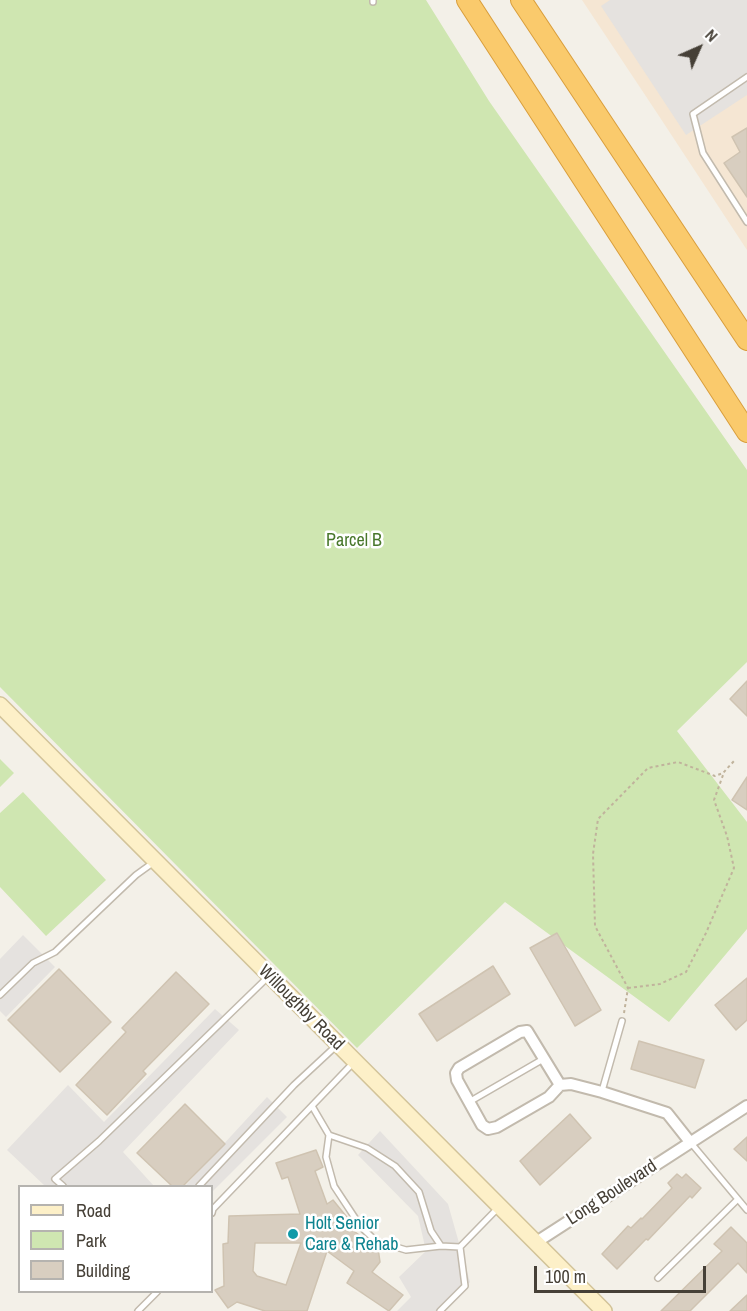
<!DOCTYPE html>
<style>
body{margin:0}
#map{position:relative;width:747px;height:1311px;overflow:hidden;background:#f3f0e8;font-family:"Archivo Narrow",sans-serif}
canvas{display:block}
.legend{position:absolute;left:18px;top:1185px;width:195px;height:108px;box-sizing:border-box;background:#fff;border:2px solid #b5b3af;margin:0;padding:8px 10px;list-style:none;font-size:18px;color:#464037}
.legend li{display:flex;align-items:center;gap:12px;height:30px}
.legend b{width:30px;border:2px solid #b5b3af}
.north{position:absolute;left:669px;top:18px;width:60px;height:60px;-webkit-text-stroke:4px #fff;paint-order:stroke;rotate:45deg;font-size:16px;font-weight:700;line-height:24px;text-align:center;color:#464037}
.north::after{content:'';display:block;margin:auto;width:21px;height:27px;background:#464037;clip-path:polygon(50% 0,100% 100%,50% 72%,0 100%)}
.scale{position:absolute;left:534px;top:1266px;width:172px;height:27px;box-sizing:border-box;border:3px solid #464037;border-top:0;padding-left:8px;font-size:18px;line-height:21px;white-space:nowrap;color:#464037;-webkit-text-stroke:4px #fff;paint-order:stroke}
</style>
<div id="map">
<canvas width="747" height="1311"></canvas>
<ul class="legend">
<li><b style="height:8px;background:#fdf0c8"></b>Road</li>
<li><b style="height:16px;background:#cfe6b1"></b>Park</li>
<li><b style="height:16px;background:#d8cec0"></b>Building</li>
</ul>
<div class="north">N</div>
<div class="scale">100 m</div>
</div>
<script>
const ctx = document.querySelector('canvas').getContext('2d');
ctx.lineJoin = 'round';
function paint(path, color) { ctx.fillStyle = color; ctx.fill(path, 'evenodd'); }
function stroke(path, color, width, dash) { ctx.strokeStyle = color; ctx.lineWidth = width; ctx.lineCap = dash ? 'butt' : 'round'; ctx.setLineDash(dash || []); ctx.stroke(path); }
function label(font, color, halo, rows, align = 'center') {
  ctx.font = font + ' "Archivo Narrow",sans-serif'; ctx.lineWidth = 5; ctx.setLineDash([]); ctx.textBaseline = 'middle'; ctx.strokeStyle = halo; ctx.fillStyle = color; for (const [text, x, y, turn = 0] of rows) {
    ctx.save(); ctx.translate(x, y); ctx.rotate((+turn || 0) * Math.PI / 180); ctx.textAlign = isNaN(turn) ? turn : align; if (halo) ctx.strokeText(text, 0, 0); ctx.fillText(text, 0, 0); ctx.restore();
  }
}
paint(new Path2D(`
 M582 0H747V250L657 113Z`), '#f5e6d3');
paint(new Path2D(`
 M0 0H426L489 101 747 470V662L677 731 747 822V929L669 1022 505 902 357 1048 0 687Z
 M0 759 14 773 0 787Z
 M23 792 106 880 46 936 0 887V813Z`), '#cfe6b1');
paint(new Path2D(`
 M610 0H747V95L686 135 601 6Z
 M23 935 55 967 6 1017 0 1011V959Z
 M215 1009 239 1030 123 1152 154 1186H45L7 1150 68 1085 104 1122Z
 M267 1097 287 1117 212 1192V1186H185Z
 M380 1131 448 1204 470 1282 443 1311H397L411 1297 399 1277 426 1251 418 1216 358 1155Z`), '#e5e2df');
const building = new Path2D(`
 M747 128V197L724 163 740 152 732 137Z
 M747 681V716L730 699Z
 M747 777V810L732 800Z
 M557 933 601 1010 575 1026 530 948Z
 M493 966 510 994 437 1041 419 1014Z
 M59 969 111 1022 60 1072 8 1020Z
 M176 972 209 1004 143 1071 146 1074 107 1115 76 1085 126 1032 122 1028Z
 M747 978V1020L736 1030 715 1005Z
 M639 1041 704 1060 695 1088 631 1069Z
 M185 1104 225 1144 183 1186H172L137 1153Z
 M570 1114 591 1138 540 1185 520 1161Z
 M747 1137V1161L734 1149Z
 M316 1150 323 1167 315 1171 327 1204 333 1200 350 1221 345 1225 378 1248 380 1262 372 1272 403 1295 389 1311 347 1283 354 1271 327 1251 307 1311H265L237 1302 228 1308 215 1290 224 1286 223 1244 228 1243 229 1216 300 1214 288 1177 282 1179 276 1163ZM255 1243H301L286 1285 257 1276 253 1271Z
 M677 1174 682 1178 686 1174 701 1188 692 1198 690 1196 648 1240 646 1239 617 1269 602 1254 628 1226 631 1228 641 1218 642 1219 672 1188 668 1183Z
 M731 1227 747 1243V1273L738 1263 690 1311H661L722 1251 714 1244Z
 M747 1295V1311H730Z`);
paint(building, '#d8cec0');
stroke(building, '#cfc3b1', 1.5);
const lane = new Path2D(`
 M373 0V2
 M747 77 693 114 703 153 747 222
 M0 995 33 963 55 952 136 875 154 862
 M602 1091 622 1021
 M469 1102 545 1058
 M312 1106 329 1135 326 1157 334 1186 361 1227 376 1241 406 1250 441 1246 460 1247
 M329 1135 367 1148 395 1166 419 1192 431 1231 441 1246
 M691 1143 747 1210
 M63 1186 55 1179 99 1141 268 977
 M199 1186 294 1085 336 1046
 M212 1213 213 1209 354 1062
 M658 1278 737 1200
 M138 1311 157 1292
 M440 1311 465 1286 460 1247 498 1208`);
const street = new Path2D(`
 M527 1031 560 1085 549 1097 497 1127 488 1129 482 1125 457 1080 456 1073 459 1068 520 1032Z
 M560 1085 571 1084 602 1092 667 1113 690 1142
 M535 1243 747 1106`);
const secondary = new Path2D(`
 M0 705 604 1311`);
const highway = new Path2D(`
 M467 0 747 432
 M521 0 747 340`);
stroke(lane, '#c2baad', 8);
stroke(street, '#c2baad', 14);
stroke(secondary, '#d2c399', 18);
stroke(highway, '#d99e3c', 22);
stroke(new Path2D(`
 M628 988 660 984 686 972 706 933 734 868 727 836 714 800 723 775
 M624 1013 628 988 595 926 593 854 598 819 648 768 678 762 715 776 723 773 734 761`), '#c0b39c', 2, [3, 3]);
stroke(lane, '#fff', 5);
stroke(street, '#fff', 10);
stroke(secondary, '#fdf0c8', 15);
stroke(highway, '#faca6c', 20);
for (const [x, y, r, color] of [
 [293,1234,6,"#0f9aa8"]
]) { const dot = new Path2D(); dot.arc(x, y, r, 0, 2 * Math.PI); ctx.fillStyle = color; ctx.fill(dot); stroke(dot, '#fff', 2); }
label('18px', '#48772b', '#fff', [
 ["Parcel B",354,541]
]);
label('18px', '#464037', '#fff', [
 ["Willoughby Road",301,1008,45],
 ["Long Boulevard",612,1193,-33]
]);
label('18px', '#0d838f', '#fff', [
 ["Holt Senior",305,1224],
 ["Care & Rehab",305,1245]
], 'left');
</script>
